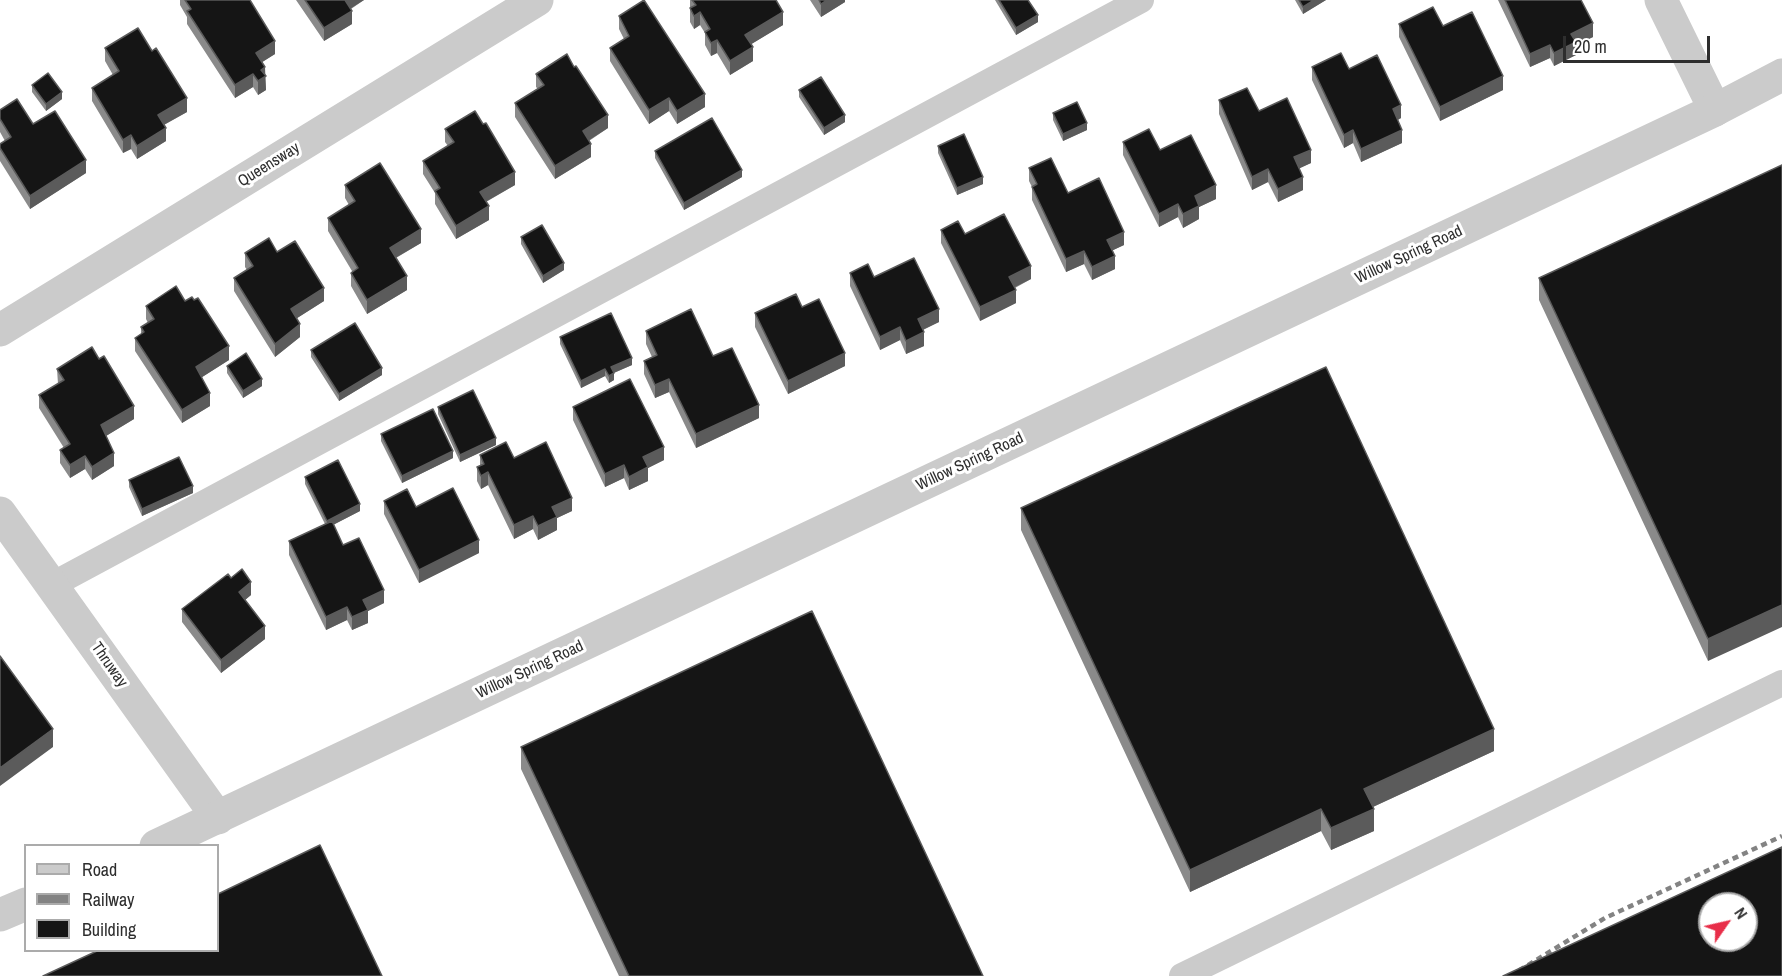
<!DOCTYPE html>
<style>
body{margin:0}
#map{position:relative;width:1782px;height:976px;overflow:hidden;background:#fff;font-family:"Archivo Narrow",sans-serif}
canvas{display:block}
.legend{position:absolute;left:24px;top:844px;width:195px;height:108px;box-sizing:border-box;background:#fff;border:2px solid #ababab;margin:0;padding:8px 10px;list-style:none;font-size:18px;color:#2e2e2e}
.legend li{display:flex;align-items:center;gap:12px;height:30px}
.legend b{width:30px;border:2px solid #ababab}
.north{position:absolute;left:1698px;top:892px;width:60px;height:60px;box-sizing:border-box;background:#fff;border:2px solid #ababab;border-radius:50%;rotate:56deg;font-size:16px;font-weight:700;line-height:24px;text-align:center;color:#2e2e2e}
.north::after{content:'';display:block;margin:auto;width:21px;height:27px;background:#e82e49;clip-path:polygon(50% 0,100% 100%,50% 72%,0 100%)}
.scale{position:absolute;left:1563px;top:36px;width:147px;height:27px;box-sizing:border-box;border:3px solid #2e2e2e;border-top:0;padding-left:8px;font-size:18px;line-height:21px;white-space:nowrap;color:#2e2e2e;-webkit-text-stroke:4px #fff;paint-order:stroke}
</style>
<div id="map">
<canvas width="1782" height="976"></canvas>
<ul class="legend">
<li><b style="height:8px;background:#cbcbcb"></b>Road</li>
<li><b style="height:8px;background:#838383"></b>Railway</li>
<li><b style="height:16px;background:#151515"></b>Building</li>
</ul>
<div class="north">N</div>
<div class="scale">20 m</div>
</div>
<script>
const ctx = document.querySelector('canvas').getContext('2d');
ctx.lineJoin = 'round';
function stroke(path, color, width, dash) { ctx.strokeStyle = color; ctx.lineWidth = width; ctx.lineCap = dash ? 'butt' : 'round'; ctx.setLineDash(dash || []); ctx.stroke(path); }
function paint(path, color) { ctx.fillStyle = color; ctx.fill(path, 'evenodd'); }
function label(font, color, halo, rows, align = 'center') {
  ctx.font = font + ' "Archivo Narrow",sans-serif'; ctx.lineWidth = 6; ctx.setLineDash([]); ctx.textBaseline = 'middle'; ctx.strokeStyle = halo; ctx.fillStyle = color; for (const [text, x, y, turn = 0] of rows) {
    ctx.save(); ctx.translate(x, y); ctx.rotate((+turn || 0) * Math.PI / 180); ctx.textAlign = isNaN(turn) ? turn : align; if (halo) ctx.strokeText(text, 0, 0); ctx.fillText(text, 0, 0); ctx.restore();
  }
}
stroke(new Path2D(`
 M52 585 1141 0
 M1182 976 1782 683`), '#cbcbcb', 26);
stroke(new Path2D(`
 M1661 0 1715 110
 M0 330 537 0
 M0 513 218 818`), '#cbcbcb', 33);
stroke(new Path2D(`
 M156 846 1715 110 1782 75
 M0 915 26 904`), '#cbcbcb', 33);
stroke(new Path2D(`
 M1510 976 1605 918 1782 836`), '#838383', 4.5, [6, 4.5]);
paint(new Path2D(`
 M180 0H185L275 54 262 62 265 76 266 90 258 95 253 87 235 98 187 24V17L180 5Z
 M296 0H364L351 9 352 24 324 41Z
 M690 0H776L783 25 751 44 753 61 730 75 717 53 711 56 705 45V33L700 25 694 29 690 22Z
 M810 0H845V2L821 17Z
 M995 0H1028L1038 22 1016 35Z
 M1295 0H1326L1303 14Z
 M1498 0H1581L1593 37 1576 45V55L1554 66 1550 58 1530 67Z
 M619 16 705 107 677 124 669 111 649 124 610 61V48L624 39 619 29Z
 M1399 24 1443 26 1503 90 1440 121 1399 37Z
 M105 48 187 112 164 125 166 141 137 159 131 149 123 153 92 101V88L113 75 105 61Z
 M1312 67 1349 69 1401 118 1398 120 1402 143 1361 162 1353 143 1344 148 1312 80Z
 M536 74 608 128 589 141 591 157 555 179 515 117V103L538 89 536 87Z
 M32 85 62 99 46 111 32 92Z
 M799 90 845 122 824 135 799 97Z
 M1219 100 1259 111 1311 163 1299 168 1303 190 1278 202 1268 182 1252 190 1219 114Z
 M0 110 33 124 86 173 30 209 0 161V144L5 141 0 132Z
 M1053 113 1087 130 1063 141 1053 120Z
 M445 129 515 185 486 202 489 220 456 239 435 204V193L423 174V161L448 146 445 142Z
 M1123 142 1160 150 1216 199 1199 207V219L1183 228 1178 217 1159 227 1123 155Z
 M938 146 983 184 957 195 938 153Z
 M655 151 742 177 684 210 655 158Z
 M1782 165 1708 661 1539 300V278Z
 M1029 168 1068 193 1124 245 1113 250 1115 269 1092 280 1084 264 1066 272 1032 200V187L1029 181Z
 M345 185 421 243 396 258 407 290 367 314 351 286V273L352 271 328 231V218L349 205 345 198Z
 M941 230 965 234 1031 279 1015 288 1016 303 980 321 941 243Z
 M521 237 564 270 543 283 521 244Z
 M277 252 324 301 297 318 300 337 275 357 234 291V278L247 270 245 267V253Z
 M850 273 874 277 939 322 923 330 924 346 906 354 900 340 880 350 850 286Z
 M185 301 229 360 202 377 210 406 182 423 135 351V338L141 334V327L148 323 146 319V306Z
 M802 307 845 366 788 394 755 327V313Z
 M646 331 713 356 759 418 696 448 669 392 655 398 644 374V361L652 357 646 344Z
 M560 337 632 365 614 373V380L609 383 605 376 581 388 560 344Z
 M311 350 382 375 339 401 311 357Z
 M227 366 262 386 243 398 227 373Z
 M57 369 134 419 106 436 114 466 92 480 85 469 70 478 60 463V450L64 448 39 408V395L58 384Z
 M438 407 496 445 460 462 438 414Z
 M573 407 664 460 648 468V481L629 490 624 478 605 487 573 420Z
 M381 434 453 458 402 483 381 441Z
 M480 455 514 458 572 511 557 518V530L538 540 533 529 514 539 488 485 481 489 477 481V467L480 466Z
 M305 477 360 511 333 525 343 545 384 603 368 611V623L352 630 347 620 326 630 289 555V541L325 524 305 484Z
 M129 480 193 493 142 516 129 487Z
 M384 501 416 507 479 553 419 583 384 514Z
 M1021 508 1494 751 1373 807 1374 831 1331 850 1321 831 1190 892 1021 530Z
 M231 578 251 595 245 600 265 639 221 673 182 622V609Z
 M521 747 983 976H619L521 769Z`), '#8a8a8a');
paint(new Path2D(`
 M345 0H364L345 12Z
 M827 0H845V2L821 17V4Z
 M1314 0H1326L1303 14V7Z
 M352 11V24L324 41V28Z
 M700 12V25L694 29V16Z
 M783 12V25L745 48V35Z
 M1038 15V22L1016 35V28Z
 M1593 23V37L1576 45V55L1554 66V53L1571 34Z
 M717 40V53L711 56V43Z
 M275 41V54L256 66V53Z
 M1550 45V58L1530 67V54Z
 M753 47V61L730 75V61Z
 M265 67 266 90 258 95V81L261 70Z
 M253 74V87L235 98V85Z
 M1503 76V90L1440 121V107Z
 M62 92V99L46 111V104Z
 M705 94V107L677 124V111Z
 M187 98V112L158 128V115Z
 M669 98V111L649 124V110Z
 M1401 105V118L1393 122V109Z
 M608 115V128L583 144V131Z
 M845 115V122L824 135V128Z
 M1087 123V130L1063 141V134Z
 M166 128V141L137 159V146Z
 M1353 130V143L1344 148V135Z
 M1402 130V143L1361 162V149Z
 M131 135V149L123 153V140Z
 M591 144V157L555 179V166Z
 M1311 150V163L1294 171V157Z
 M86 160V173L30 209V196Z
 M1268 169V182L1252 190V177Z
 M742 170V177L684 210V203Z
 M515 172V185L480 205V192Z
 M983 177V184L957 195V188Z
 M1303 177V190L1278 202V189Z
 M1216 185V199L1199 207V219L1183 228V214L1195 196Z
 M1178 204V217L1159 227V214Z
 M489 206V220L456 239V226Z
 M421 229V243L390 261V248Z
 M1124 232V245L1107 253V240Z
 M1084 251V264L1066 272V259Z
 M1115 256V269L1092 280V267Z
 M564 263V270L543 283V276Z
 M1031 266V279L1009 290V277Z
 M407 276V290L367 314V300Z
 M324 288V301L291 322V309Z
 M1016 290V303L980 321V307Z
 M939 309V322L918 332V319Z
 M300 324V337L275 357V344Z
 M900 327V340L880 350V337Z
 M924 332V346L906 354V341Z
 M229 346V360L196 381V367Z
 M845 353V366L788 394V381Z
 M632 358V365L611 374V367Z
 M382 368V375L339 401V394Z
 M605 369V376L581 388V381Z
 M614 373V380L609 383V376Z
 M262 379V386L243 398V391Z
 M669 379V392L655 398V385Z
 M210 393V406L182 423V410Z
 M759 405V418L696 448V434Z
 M134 406V419L101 439V425Z
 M496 438V445L460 462V455Z
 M664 447V460L648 468V481L629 490V477L643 457Z
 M453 451V458L402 483V476Z
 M114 453V466L92 480V467Z
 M85 456V469L70 478V465Z
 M624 465V478L605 487V474Z
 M488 472V485L481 489V476Z
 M193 486V493L142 516V509Z
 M572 498V511L557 518V530L538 540V526L552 507Z
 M360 504V511L327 528V521Z
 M533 516V529L514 539V525Z
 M479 540V553L419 583V570Z
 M251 582V595L239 605V592Z
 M384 590V603L368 611V623L352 630V617L363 600Z
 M1782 605V627L1708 661V639Z
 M347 607V620L326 630V617Z
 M265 626V639L221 673V660Z
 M53 729V747L0 786V768Z
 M1494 729V751L1364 811V789Z
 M1321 809V831L1190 892V870Z
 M1374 809V831L1331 850V828Z`), '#5b5b5b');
const building = new Path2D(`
 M185 0H250L275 41 256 53 265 67 261 70 266 76 258 81 253 74 235 85 187 11 191 9Z
 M305 0H345L352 11 324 28Z
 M644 0 705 94 677 111 669 98 649 110 610 48 629 36 619 16Z
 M692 0H776L783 12 745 35 753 47 730 61 717 40 711 43 705 32 710 29 700 12 694 16 690 8 696 5Z
 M819 0H827L821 4Z
 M999 0H1028L1038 15 1016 28Z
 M1299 0H1314L1303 7Z
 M1505 0H1581L1593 23 1571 34 1576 42 1554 53 1550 45 1530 54Z
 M1433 7 1443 26 1472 12 1503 76 1440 107 1399 24Z
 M138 28 152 51 156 48 187 98 158 115 166 128 137 146 131 135 123 140 92 88 119 71 105 48Z
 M1341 53 1349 69 1377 55 1401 105 1393 109 1402 130 1361 149 1353 130 1344 135 1312 67Z
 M567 54 574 67 576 66 608 115 583 131 591 144 555 166 515 103 544 85 536 74Z
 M48 73 62 92 46 104 32 85Z
 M821 77 845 115 824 128 799 90Z
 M1247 88 1259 111 1287 98 1311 150 1294 157 1303 177 1278 189 1268 169 1252 177 1219 100Z
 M17 99 33 124 55 111 86 160 30 196 0 148V144L11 137 0 119V110Z
 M1077 102 1087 123 1063 134 1053 113Z
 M475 111 483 124 486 123 515 172 480 192 489 206 456 226 435 191 440 188 423 161 454 142 445 129Z
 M712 118 742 170 684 203 655 151Z
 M1149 129 1160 150 1191 135 1216 185 1195 196 1199 206 1183 214 1178 204 1159 214 1123 142Z
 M964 134 983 177 957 188 938 146Z
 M1051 158 1068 193 1099 178 1124 232 1107 240 1115 256 1092 267 1084 251 1066 259 1032 187 1037 184 1029 168Z
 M380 163 421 229 390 248 407 276 367 300 351 273 358 268 328 218 355 201 345 185Z
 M1782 165V605L1708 639 1539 278Z
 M1004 214 1031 266 1009 277 1016 290 980 307 941 230 958 221 965 234Z
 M542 225 564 263 543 276 521 237Z
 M269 238 277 252 295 241 324 288 291 309 300 324 275 344 234 278 253 266 245 253Z
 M914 258 939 309 918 319 924 332 906 341 900 327 880 337 850 273 868 264 874 277Z
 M176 286 185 301 192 297 194 300 198 298 229 346 196 367 210 393 182 410 135 338 144 332 141 327 154 319 146 306Z
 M796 294 802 307 819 299 845 353 788 381 755 313Z
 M691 309 713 356 732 348 759 405 696 434 669 379 655 385 644 361 657 355 646 331Z
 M611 313 632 358 611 367 614 373 609 376 605 369 581 381 560 337Z
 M355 323 382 368 339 394 311 350Z
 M92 347 99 359 104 356 134 406 101 425 114 453 92 467 85 456 70 465 60 450 70 444 39 395 64 380 57 369Z
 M246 353 262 379 243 391 227 366Z
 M1326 367 1494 729 1364 789 1374 809 1331 828 1321 809 1190 870 1021 508Z
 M630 379 664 447 643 457 648 467 629 477 624 465 605 474 573 407Z
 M473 390 496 438 460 455 438 407Z
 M433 409 453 451 402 476 381 434Z
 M506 442 514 458 546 442 572 498 552 507 557 517 538 526 533 516 514 525 488 472 481 476 477 467 484 464 480 455Z
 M179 457 193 486 142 509 129 480Z
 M338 460 360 504 327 521 305 477Z
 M453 488 479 540 419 570 384 501 407 489 416 507Z
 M332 521 343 545 359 538 384 590 363 600 368 610 352 617 347 607 326 617 289 541Z
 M242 569 251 582 239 592 265 626 221 660 182 609 228 574 231 578Z
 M812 611 983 976H629L521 747Z
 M0 656 53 729 0 768Z
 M320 845 382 976H43L97 951H218V894Z
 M1782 847V976H1503ZM1710 904H1746V940H1710Z`);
paint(building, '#151515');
stroke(building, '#5b5b5b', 1.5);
label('16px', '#2e2e2e', '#fff', [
 ["Queensway",269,165,-32],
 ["Willow Spring Road",1409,255,-25],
 ["Willow Spring Road",970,462,-25],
 ["Thruway",109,665,55],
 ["Willow Spring Road",530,670,-25]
]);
</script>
